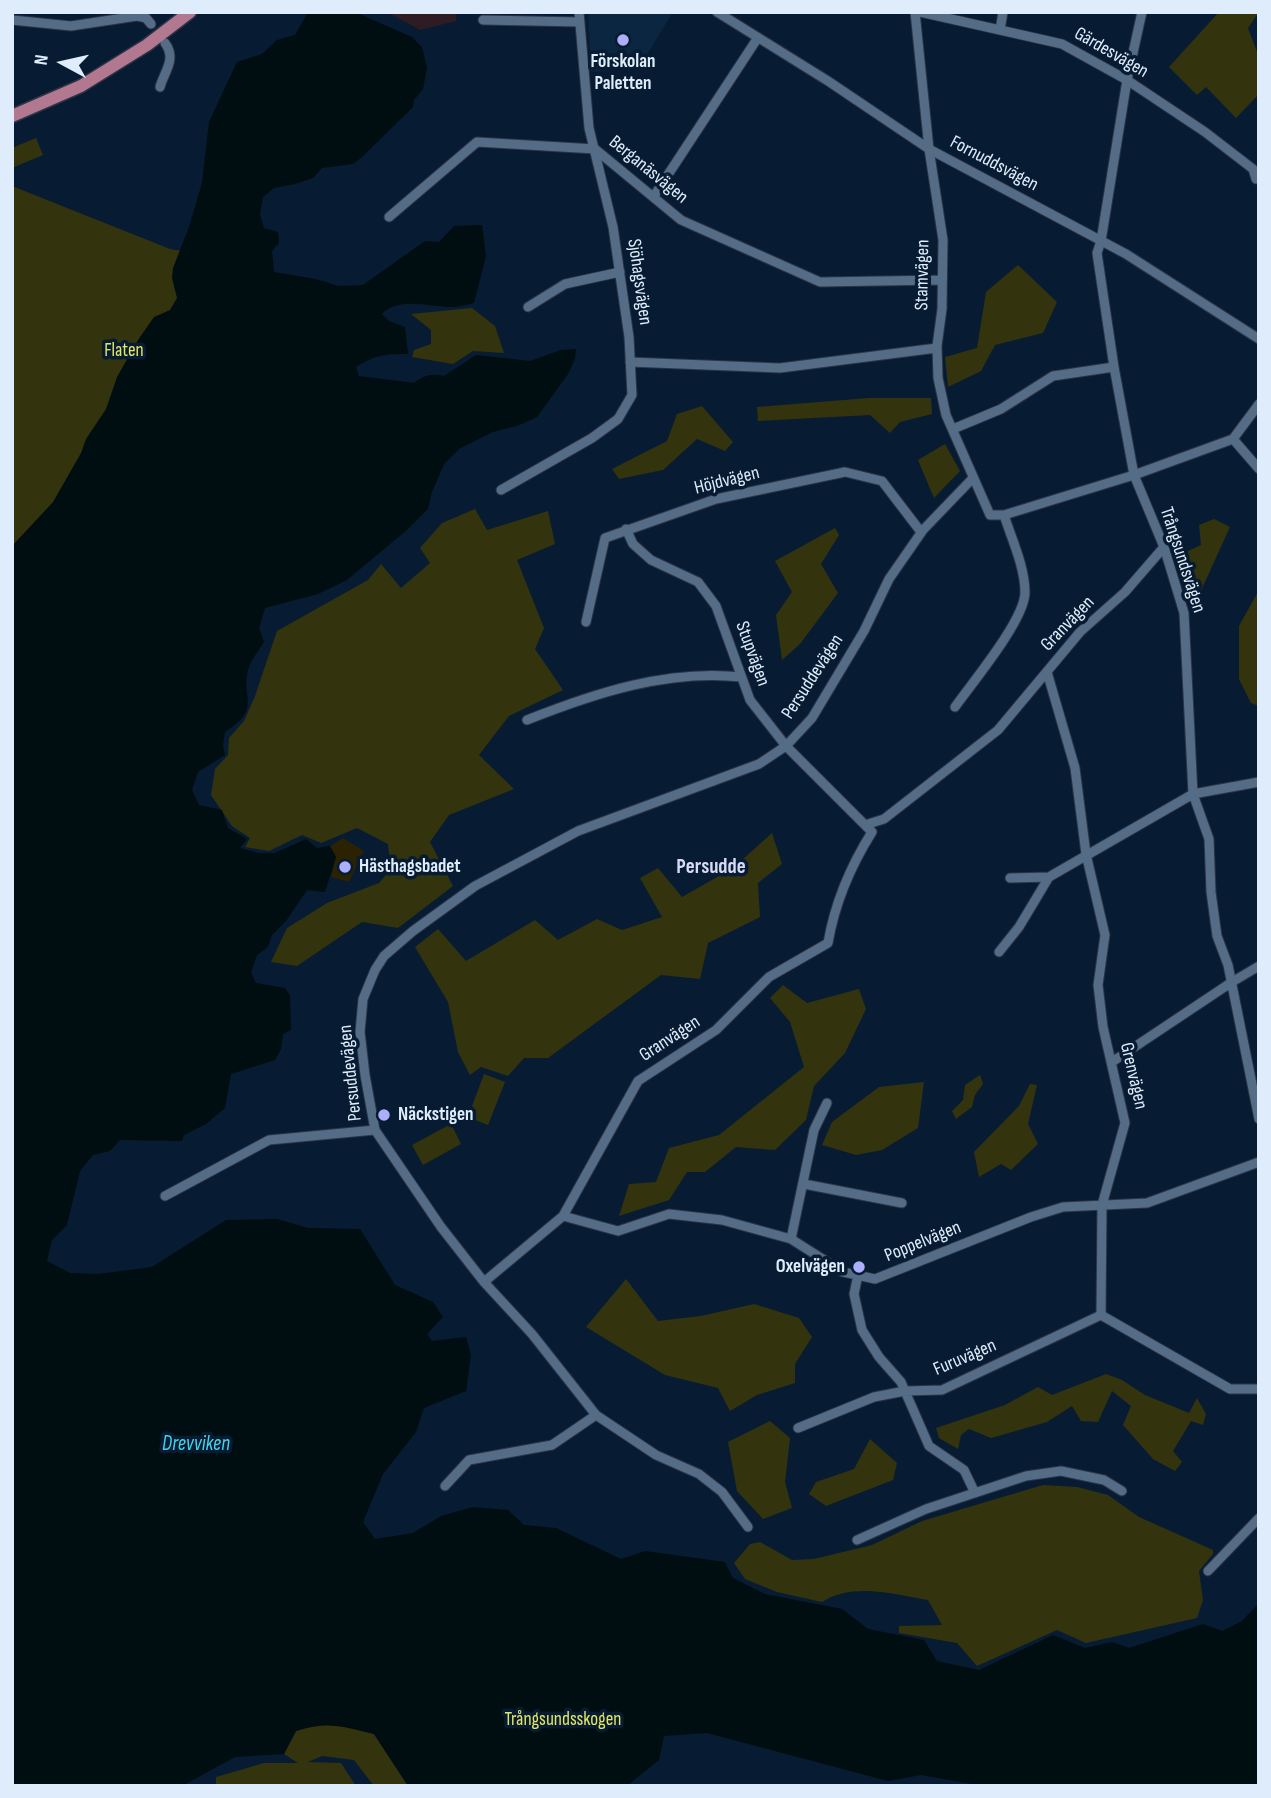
<!DOCTYPE html>
<meta charset="utf-8">
<style>
body{margin:0}
#map{position:relative;width:1271px;height:1798px;overflow:hidden;background:#071c32;font-family:"Sofia Sans Condensed",sans-serif}
canvas{display:block}
.frame{position:absolute;inset:0;border:14px solid #deecfb;pointer-events:none}
.north{position:absolute;left:28px;top:28px;width:70px;height:70px;-webkit-text-stroke:5px #071c32;paint-order:stroke;rotate:278deg;font-size:19px;font-weight:700;line-height:28px;text-align:center;color:#deecfb}
.north::after{content:'';display:block;margin:auto;width:24px;height:32px;background:#deecfb;clip-path:polygon(50% 0,100% 100%,50% 72%,0 100%)}
</style>
<div id="map">
<canvas width="1271" height="1798"></canvas>
<div class="frame"></div>
<div class="north">N</div>
</div>
<script>
const ctx = document.querySelector('canvas').getContext('2d');
ctx.lineJoin = 'round';
function paint(path, color) { ctx.fillStyle = color; ctx.fill(path, 'evenodd'); }
function stroke(path, color, width, dash) { ctx.strokeStyle = color; ctx.lineWidth = width; ctx.lineCap = dash ? 'butt' : 'round'; ctx.setLineDash(dash || []); ctx.stroke(path); }
function label(font, color, halo, rows, align = 'center') {
  ctx.font = font + ' "Sofia Sans Condensed",sans-serif'; ctx.lineWidth = 7; ctx.setLineDash([]); ctx.textBaseline = 'middle'; ctx.strokeStyle = halo; ctx.fillStyle = color; for (const [text, x, y, turn = 0] of rows) {
    ctx.save(); ctx.translate(x, y); ctx.rotate((+turn || 0) * Math.PI / 180); ctx.textAlign = isNaN(turn) ? turn : align; if (halo) ctx.strokeText(text, 0, 0); ctx.fillText(text, 0, 0); ctx.restore();
  }
}
paint(new Path2D(`
 M387 12H456V21L420 30Z`), '#2f1c22');
paint(new Path2D(`
 M588 12H673L639 68 591 72Z`), '#0b2640');
paint(new Path2D(`
 M1219 12H1259L1248 28 1259 57V94L1236 118 1206 87 1197 95 1169 67Z
 M36 138 43 155 12 168V148Z
 M12 186 170 249 230 259 12 821Z
 M1018 265 1057 302 1043 333 995 345 981 371 948 387 945 357 977 348 986 292Z
 M472 308 495 326 504 353 473 351 453 364 412 357 414 350 431 344V330L411 314Z
 M869 398H931L932 414 900 422 890 433 870 415 758 421 757 407Z
 M702 406 733 442 725 451 697 439 663 470 619 479 612 469 667 441 677 414Z
 M945 444 960 471 934 498 918 460Z
 M475 509 487 530 548 511 555 544 517 560 544 628 535 649 563 690 509 716 479 755 514 789 449 815 430 842 453 886 398 928 362 922 297 966 271 962 287 928 327 903 379 883 391 869 388 844 357 828 321 843 302 835 269 851 245 847 250 838 232 826 211 795 215 769 228 755 229 738 244 721 255 696 277 631 368 580 381 564 401 588 430 563 420 548 442 523Z
 M1214 519 1230 527 1200 593 1190 598 1177 556 1201 545 1199 525Z
 M835 528 839 535 821 564 838 593 800 644 782 660 776 615 792 592 775 561Z
 M1259 590V706L1251 703 1239 679V626Z
 M772 833 782 864 758 883 760 917 708 943 700 979 661 975 548 1058H524L508 1076 481 1067 470 1075 458 1052 448 1002 415 947 438 929 466 961 535 920 558 940 597 919 622 930 662 917 640 878 658 868 682 897 733 868Z
 M783 985 807 1003 859 989 866 1009 845 1053 814 1086 806 1120 775 1150 736 1147 705 1172H687L669 1200 619 1216 629 1184 656 1182 669 1148 719 1135 804 1067 790 1022 770 998Z
 M484 1074 505 1082 488 1125 468 1117Z
 M980 1075 983 1084 975 1095 972 1107 956 1119 952 1111 963 1100 965 1085Z
 M924 1082 918 1128 882 1150 856 1155 822 1145 832 1122 879 1087Z
 M1030 1084 1037 1085 1028 1124 1038 1144 1011 1170 1001 1164 979 1177 974 1152 1019 1106Z
 M451 1124 461 1144 423 1165 412 1145Z
 M626 1279 658 1321 701 1316 754 1304 799 1318 812 1337 795 1364V1383L757 1395 730 1411 718 1388 665 1375 586 1327Z
 M1106 1374 1122 1380 1145 1395 1189 1413 1197 1398 1206 1414 1203 1425 1191 1421 1173 1451 1182 1462 1175 1471 1153 1459 1123 1425 1131 1406 1112 1391 1098 1422 1081 1421 1072 1406 1047 1422 991 1438 969 1429 961 1435 958 1449 939 1438 936 1428 1005 1405 1038 1387 1052 1395Z
 M770 1421 790 1438 785 1482 792 1508 763 1519 737 1491 728 1442Z
 M870 1439 897 1463 893 1480 826 1506 809 1494 816 1482 854 1469Z
 M1043 1485 1077 1487 1108 1495 1139 1517 1213 1550V1554L1199 1571 1203 1600 1197 1618 1086 1643 1057 1630 977 1666 957 1643 899 1633V1626L942 1625 928 1600C895 1594 852 1582 822 1602L777 1592 745 1579 734 1563 750 1544 760 1542 792 1560 814 1559 872 1545 922 1521Z
 M319 1724 341 1726 374 1734 408 1786H374L354 1760 322 1756 308 1762 341 1763 356 1786H216V1777L264 1763H298L284 1754 296 1731Z`), '#33340d');
paint(new Path2D(`
 M343 838 364 851 349 882 331 877 336 857 330 846Z`), '#2a2202');
paint(new Path2D(`
 M308 12H355L412 37 422 47 427 68 423 89 414 100 413 107 362 157 353 164 322 168 313 178 295 184 274 188 263 197 260 214 264 228 278 232 279 243 272 251 274 272 316 279 338 286 363 285 425 241 439 242 454 226 482 225 486 256 474 303C467 305 459 307 452 307 431 307 398 296 382 314L389 321 405 327 408 354C385 354 375 355 356 367L359 376 414 383C423 375 433 373 444 376L476 355 530 361 561 350 576 349 575 359 568 374 537 417 517 426 493 432 459 449 444 464 432 492 428 509 408 529 347 580 318 594 265 608 259 628 264 642C259 650 252 659 249 667 239 699 264 707 225 732L223 746 225 755 198 772 192 790 199 805 222 810 228 828 247 839 240 848 259 853H275L306 839 317 848 330 846 336 857 325 892 307 890 286 921 272 935 268 947 257 955 251 972 256 983 285 988 290 995 291 1030 283 1034 281 1049 275 1060 231 1074 225 1108 206 1124 184 1135 182 1141 120 1140 110 1151 93 1155 80 1171 67 1225 52 1240 47 1261 70 1273 98 1274 152 1267 226 1220 277 1219 308 1228 360 1229 395 1285 433 1302 443 1317 427 1334 432 1341 466 1337 471 1355 466 1391 424 1408 416 1432 383 1474 363 1522 375 1539 413 1533 441 1516 473 1507 508 1510 524 1525 556 1528 621 1559 645 1551 725 1562 733 1578 765 1594 842 1609 868 1629 924 1640 937 1661 979 1670 1053 1635 1085 1648 1112 1642 1129 1648 1203 1624 1222 1631 1242 1621 1259 1603V1786H983L921 1775 888 1781 707 1733 664 1736 659 1760 627 1786H408L374 1734C342 1726 328 1721 296 1731L284 1754 235 1757 182 1786H12V546L53 502 81 453 86 439 106 409 117 377 138 340 154 317 170 310 177 298 172 278 173 268 189 227 202 183 209 122 237 62 262 54 277 40 295 35Z`), '#000e11');
const minor = new Path2D(`
 M717 12 828 81 929 149 1126 254 1259 339
 M915 12 929 149 943 240 942 309 937 346 938 378 946 415 990 515H1004L1134 475 1233 439 1259 404
 M920 12 1062 44 1127 80 1205 132 1253 169 1256 179
 M1142 12 1127 80 1101 241 1097 253 1114 367 1134 475 1164 547 1184 613 1193 794 1209 839 1211 892 1217 936 1228 965 1259 1119
 M12 20 71 26 137 16 146 18 151 24
 M483 20 580 22
 M1000 30 1003 12
 M160 87C164 72 177 59 165 43
 M654 196 757 39
 M389 217 477 142 595 149 681 220 820 282 941 280
 M528 307 565 284 620 272
 M630 362 780 368 937 348
 M953 429 1001 409 1053 376 1114 367
 M1233 439 1259 469
 M501 490 592 438 618 419 632 395 629 337 613 227 589 128 579 12
 M586 622 605 538 716 499 845 472 882 481 921 532
 M1047 672 1075 768 1086 854 1105 935 1098 985 1103 1027 1125 1123 1102 1205 1101 1315 1230 1389H1259
 M955 707C972 683 1024 621 1025 593 1025 567 1012 540 1004 515
 M527 720C595 693 668 669 741 677
 M865 825 884 819 998 730 1080 632 1125 592 1164 547
 M1010 878 1049 877 1193 794 1259 782
 M999 952 1019 927 1049 877
 M1112 1062 1232 982 1259 966
 M804 1184 902 1203
 M165 1196 269 1140 375 1130
 M563 1216 618 1231 669 1214 722 1220 791 1239 843 1272 875 1279 1031 1217 1063 1207 1147 1203 1259 1162
 M791 1239 814 1130 827 1103
 M858 1275 854 1294 862 1330 879 1357 901 1382 929 1446 964 1470 975 1493
 M484 1282 563 1216 638 1081 716 1030 769 977 828 943C835 902 850 867 872 832L786 746 750 700 716 606 698 582 651 560 633 544 626 529
 M798 1428 874 1397 905 1391 942 1390 1101 1315
 M445 1486 469 1460 552 1445 596 1415
 M748 1527 722 1492 699 1474 656 1455 596 1415 532 1334 484 1282 441 1227 375 1130 365 1075 360 1032 363 999 375 970 384 956 413 931 475 886 578 831 759 764 786 746 812 718 864 631 889 579 923 530 973 478
 M857 1540 926 1509 1026 1476 1061 1471 1104 1480 1122 1491
 M1208 1571 1259 1518`);
const major = new Path2D(`
 M12 116 81 86 147 45 190 12`);
stroke(minor, '#2c3446', 11);
stroke(major, '#2c3446', 15);
stroke(minor, '#546c85', 9);
stroke(major, '#b27890', 12);
for (const [x, y, r, color] of [
 [623,40,7,"#acaffb"],
 [345,867,7,"#acaffb"],
 [384,1115,7,"#acaffb"],
 [859,1267,7,"#acaffb"]
]) { const dot = new Path2D(); dot.arc(x, y, r, 0, 2 * Math.PI); ctx.fillStyle = color; ctx.fill(dot); stroke(dot, '#071c32', 2.5); }
label('19px', '#deecfb', '#071c32', [
 ["Gärdesvägen",1111,53,30],
 ["Fornuddsvägen",994,164,28],
 ["Berganäsvägen",648,170,39],
 ["Stamvägen",923,275,-89],
 ["Sjöhagsvägen",639,282,82],
 ["Höjdvägen",727,481,-14],
 ["Trångsundsvägen",1182,560,72],
 ["Granvägen",1068,624,-46],
 ["Stupvägen",752,654,70],
 ["Persuddevägen",813,677,-57],
 ["Granvägen",670,1039,-33],
 ["Persuddevägen",351,1073,-96],
 ["Grenvägen",1133,1076,77],
 ["Poppelvägen",923,1242,-22],
 ["Furuvägen",965,1358,-23]
]);
label('bold 19px', '#deecfb', '#071c32', [
 ["Förskolan",623,62,"center"],
 ["Paletten",623,84,"center"],
 ["Hästhagsbadet",359,867],
 ["Näckstigen",398,1115],
 ["Oxelvägen",845,1267,"right"]
], 'left');
label('19px', '#e3e761', '#071c32', [
 ["Flaten",124,351],
 ["Trångsundsskogen",563,1720]
]);
label('bold 21px', '#d8dbf8', '#071c32', [
 ["Persudde",711,868]
]);
label('italic 21px', '#41d5ec', '#071c32', [
 ["Drevviken",196,1445]
]);
</script>
